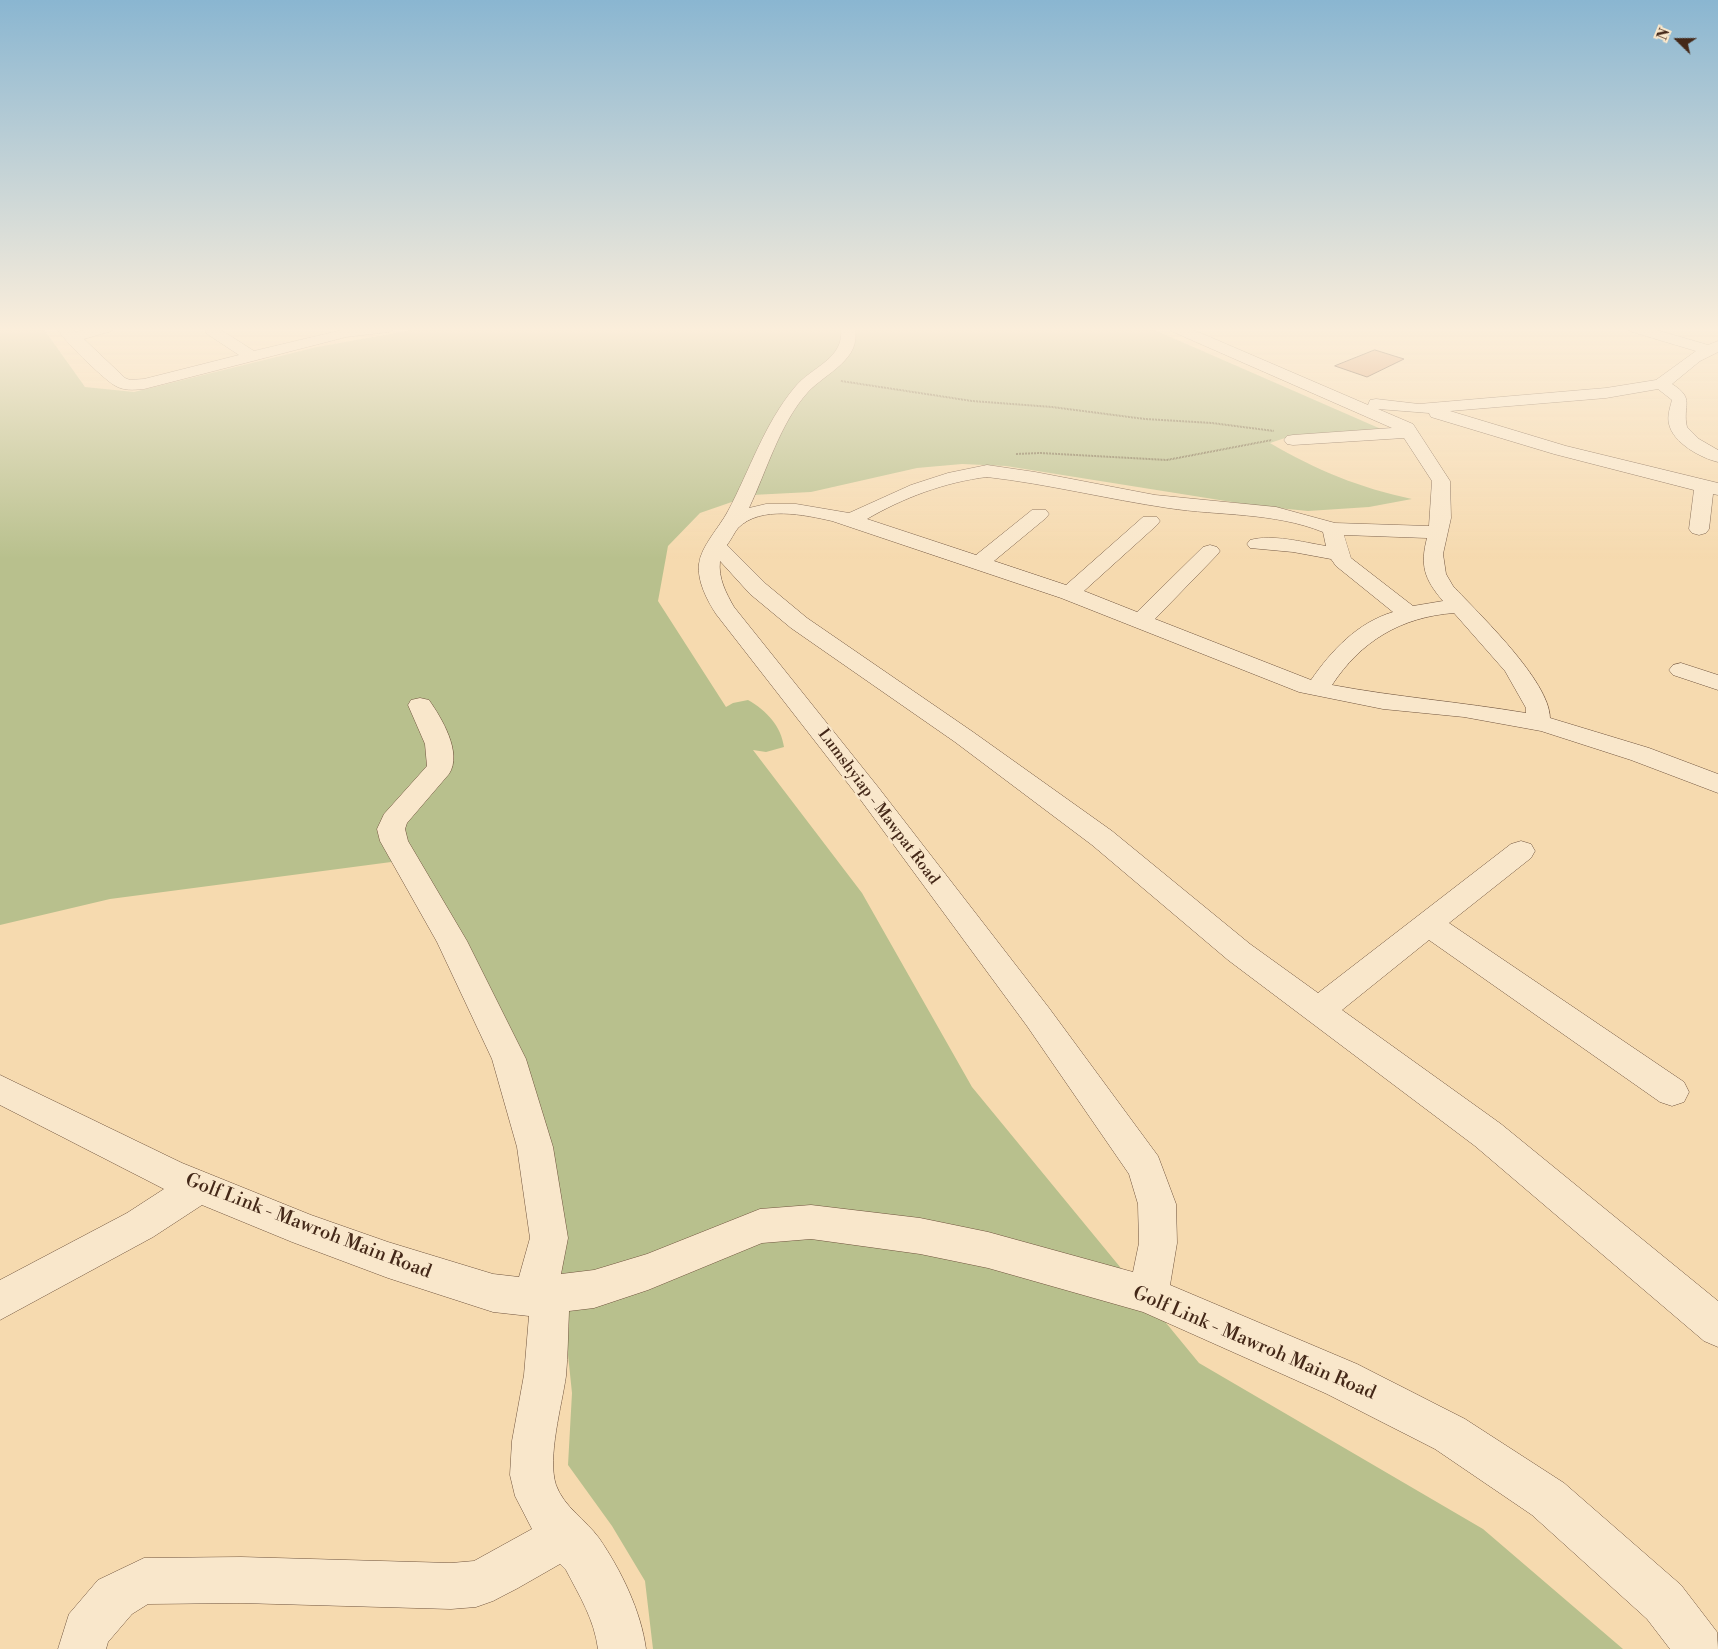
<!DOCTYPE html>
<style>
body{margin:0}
#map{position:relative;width:1718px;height:1649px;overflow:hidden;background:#f6daaf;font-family:"Libre Bodoni",serif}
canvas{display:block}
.north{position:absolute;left:1653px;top:15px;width:50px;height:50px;-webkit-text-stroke:4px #f9e7cb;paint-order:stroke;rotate:292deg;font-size:14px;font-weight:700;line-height:20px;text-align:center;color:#442818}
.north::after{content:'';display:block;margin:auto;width:18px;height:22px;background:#442818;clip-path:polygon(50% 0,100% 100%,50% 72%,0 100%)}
</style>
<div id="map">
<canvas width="1718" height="1649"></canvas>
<div class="north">N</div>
</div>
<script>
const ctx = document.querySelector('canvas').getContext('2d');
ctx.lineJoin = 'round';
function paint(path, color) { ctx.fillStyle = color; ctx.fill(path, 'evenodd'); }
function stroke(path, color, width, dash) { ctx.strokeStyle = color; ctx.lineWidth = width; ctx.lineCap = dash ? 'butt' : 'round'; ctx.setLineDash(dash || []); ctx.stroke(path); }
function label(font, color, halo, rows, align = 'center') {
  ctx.font = font + ' "Libre Bodoni",serif'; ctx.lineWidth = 4.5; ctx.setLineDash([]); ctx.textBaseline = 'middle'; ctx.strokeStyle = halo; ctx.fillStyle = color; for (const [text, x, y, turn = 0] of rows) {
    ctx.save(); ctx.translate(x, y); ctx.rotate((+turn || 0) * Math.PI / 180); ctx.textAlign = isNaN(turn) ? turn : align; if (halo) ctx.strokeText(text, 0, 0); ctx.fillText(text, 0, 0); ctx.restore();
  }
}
paint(new Path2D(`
 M0 328H43L85 387 134 392 317 347 423 328H1150L1381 429 1285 438 1270 443C1316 470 1360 488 1412 499L1369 507 1308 511 1257 506 1006 466 962 464 917 468 811 492 752 495 700 513 668 546 658 601 726 707 733 703 748 700C767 711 781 726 784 747L766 752 753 750 862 893 972 1087 1199 1363 1483 1529 1623 1649H653L645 1581 612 1526 568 1465 572 1393 550 1183 414 859 110 899 0 925Z`), '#b8c08d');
const building = new Path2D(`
 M1375 350 1404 359 1367 377 1335 366Z`);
paint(building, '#d69566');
stroke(building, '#442818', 1);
const minor = new Path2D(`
 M56 328H72L76 332 90 328H114L112 331 84 339 125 378 130 380 144 379 239 355 207 334 205 331 207 328H218L254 351 346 329 396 328 389 332 346 337 144 389C133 390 123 391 114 385 101 377 63 339 56 328Z
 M841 328H855C861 360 827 372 808 392 780 423 767 470 749 508L766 504H796L849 513 911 485 948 473 987 465 1035 472 1155 495 1276 507 1335 523 1429 526 1432 481 1404 438 1293 445 1287 444 1284 440 1287 436 1293 435 1392 428 1171 331 1169 328H1189L1368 405 1370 400 1376 399 1419 404 1606 388 1656 380 1696 351 1629 331 1627 328H1650L1708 345 1718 341V352L1700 361 1672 384C1696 399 1682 405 1687 427L1699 439 1718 450V462C1701 458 1673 443 1669 424 1667 416 1670 408 1672 400L1658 389 1606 398 1450 411 1566 446 1718 483V495L1713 494 1709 529 1706 533 1699 535 1692 533 1689 529 1694 490 1554 454 1431 417 1429 413 1378 409 1413 424 1450 481 1451 518 1443 554 1446 574 1453 586C1478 613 1550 681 1550 718L1649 748 1718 774V793L1631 760 1541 731 1464 717 1383 709 1299 692 1061 598 832 521C805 515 761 505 738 528 734 533 731 540 727 545L766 584 807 618 973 732 1112 831 1250 944 1318 993 1511 844 1521 841 1531 844 1535 851 1531 858 1449 923 1684 1082 1689 1092 1684 1102 1672 1106 1660 1102 1429 940 1342 1010 1501 1124 1718 1301V1347L1704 1341 1475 1146 1228 960 1092 845 955 742 791 628 750 594 720 561C718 578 726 593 734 607L878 787 1049 1008 1158 1156 1176 1204 1177 1243 1170 1285 1357 1364 1465 1419 1564 1483 1681 1585 1717 1632 1718 1649H1670L1647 1619 1532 1515 1435 1449 1327 1394 1143 1312 988 1268 920 1254 811 1239 762 1243 648 1290 594 1308 569 1311C568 1332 568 1354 566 1376 562 1405 547 1457 556 1485 564 1507 586 1520 599 1538 621 1570 641 1611 646 1649H598C594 1619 580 1597 566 1570L560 1564 518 1588 493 1601 476 1607 451 1609 241 1603 148 1604 132 1614 108 1642 106 1649H58L69 1614 98 1580 144 1558 241 1557 451 1563 474 1561 532 1529 515 1496 510 1475 512 1441 524 1375 529 1316 493 1312 388 1278 292 1242 202 1205 153 1237 0 1320V1280L127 1213 164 1189 0 1105V1075L182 1163 311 1215 388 1242 493 1274 519 1277 530 1238 517 1147 492 1059 437 942 380 841 377 829 384 814 427 766 425 744 408 705 411 700 420 698 429 700C441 717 463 753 449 774L407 823 405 829 408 841 467 941 526 1059 553 1147 568 1238 561 1274 594 1270 647 1254 760 1209 811 1205 920 1218 988 1232 1133 1272 1139 1243 1138 1204 1129 1174 1027 1026 860 799 716 614C707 600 697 581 699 564 701 546 719 528 728 511 750 470 764 424 795 387 811 367 845 359 841 328ZM987 477C1048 484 1107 499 1168 508 1220 516 1273 512 1323 532L1326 546C1302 542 1273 534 1250 540L1247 544 1250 548 1293 552 1331 559 1336 566 1393 612C1357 623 1332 650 1311 680L1155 619 1217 555 1220 551 1217 547 1210 545 1203 547 1137 612 1084 591 1157 525 1160 521 1157 517H1143L1066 585 994 561 1046 518 1049 514 1046 510H1032L976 555 867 519C903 498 945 482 987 477ZM1344 535 1427 538C1420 565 1424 579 1443 601L1413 606 1351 558ZM1454 613 1505 671 1526 708V713C1461 702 1396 697 1332 685 1361 641 1401 617 1454 613Z
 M1681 663 1718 675V690L1673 675 1669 670 1673 665Z`);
stroke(minor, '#70543e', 1);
stroke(new Path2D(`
 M841 381 972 401 1052 407 1145 419 1212 423 1274 431
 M1016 454 1040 453 1167 460 1272 440`), '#442818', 2, [0.5, 1]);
paint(minor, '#f9e7cb');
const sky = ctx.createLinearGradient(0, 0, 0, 559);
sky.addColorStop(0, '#8ab6d1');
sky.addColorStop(0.59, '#fbeedb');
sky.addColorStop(1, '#fbeedb00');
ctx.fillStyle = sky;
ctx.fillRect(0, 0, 1718, 559);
label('16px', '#442818', '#f9e7cb', [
 ["Lumshyiap - Mawpat Road",878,807,53]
]);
label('19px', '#442818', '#f9e7cb', [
 ["Golf Link - Mawroh Main Road",308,1227,21],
 ["Golf Link - Mawroh Main Road",1254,1344,23]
]);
</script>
